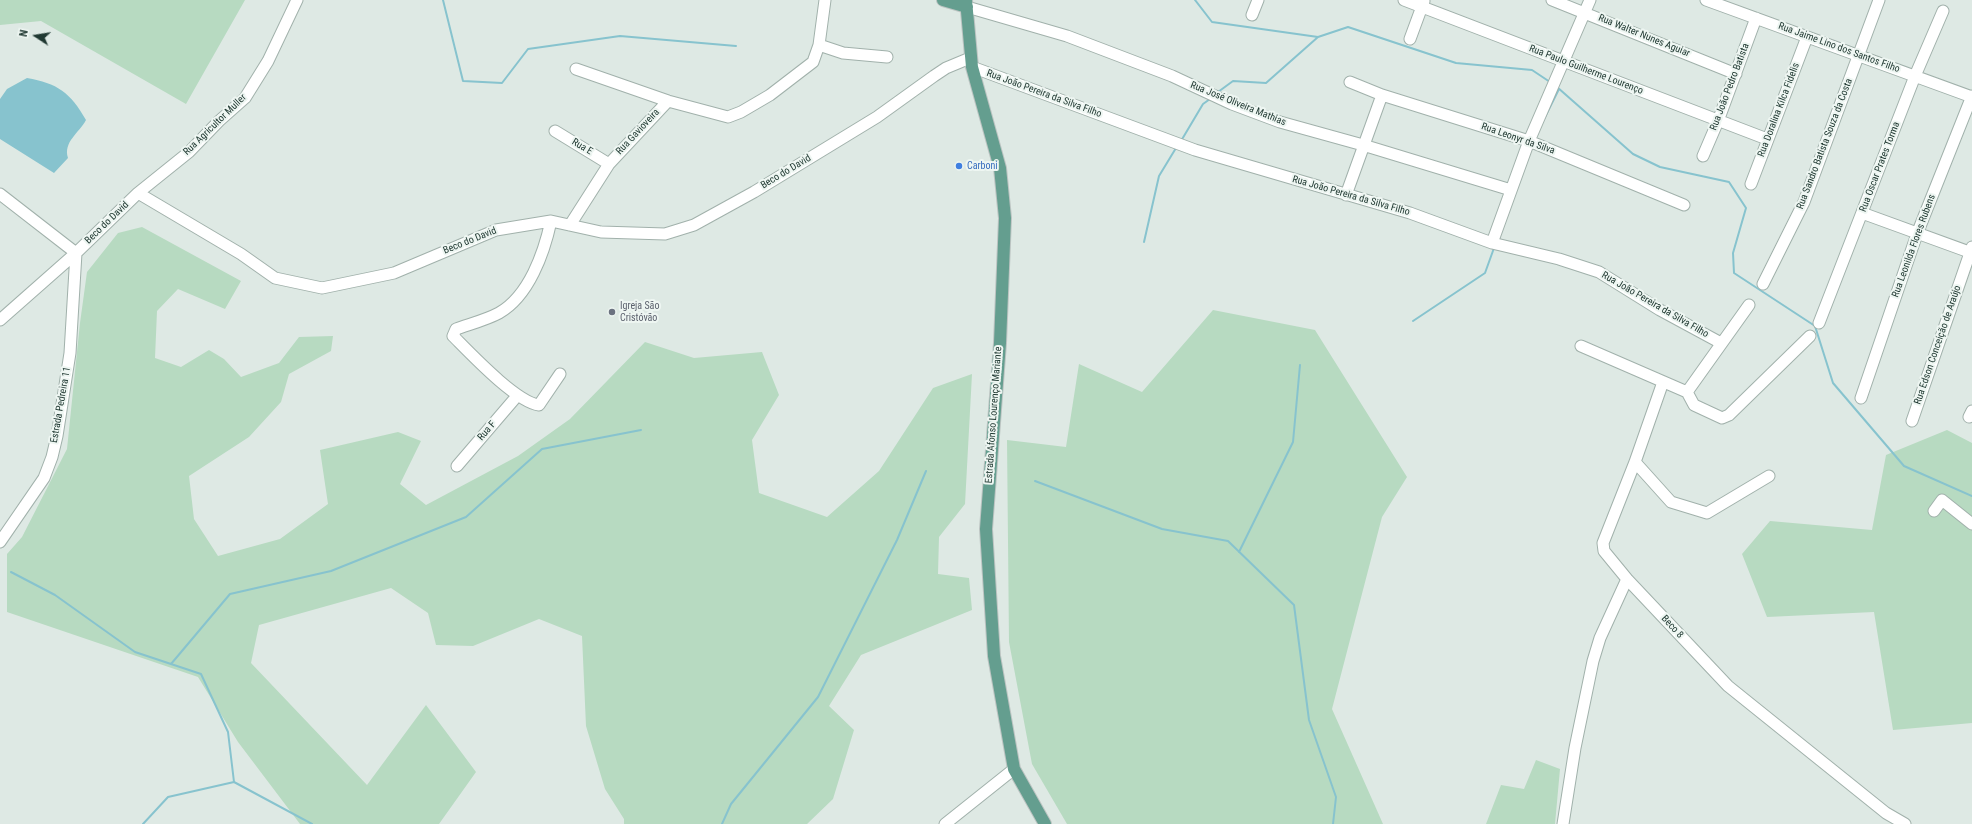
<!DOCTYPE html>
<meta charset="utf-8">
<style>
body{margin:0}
#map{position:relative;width:1972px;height:824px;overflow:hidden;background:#dee9e4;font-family:"Roboto Condensed",sans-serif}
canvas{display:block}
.north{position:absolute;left:16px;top:16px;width:40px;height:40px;-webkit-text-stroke:3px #eef6f2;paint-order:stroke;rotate:282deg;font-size:11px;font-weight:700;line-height:16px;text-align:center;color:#203932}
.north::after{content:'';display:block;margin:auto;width:14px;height:18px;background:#203932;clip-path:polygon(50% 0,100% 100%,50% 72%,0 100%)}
</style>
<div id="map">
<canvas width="1972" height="824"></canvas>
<div class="north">N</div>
</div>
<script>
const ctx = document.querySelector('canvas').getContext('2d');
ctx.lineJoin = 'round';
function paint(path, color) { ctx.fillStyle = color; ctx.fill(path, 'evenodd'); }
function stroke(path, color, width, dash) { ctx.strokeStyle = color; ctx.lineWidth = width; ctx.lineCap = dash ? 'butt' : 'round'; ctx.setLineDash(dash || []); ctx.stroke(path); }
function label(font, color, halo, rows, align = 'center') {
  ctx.font = font + ' "Roboto Condensed",sans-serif'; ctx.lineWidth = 4; ctx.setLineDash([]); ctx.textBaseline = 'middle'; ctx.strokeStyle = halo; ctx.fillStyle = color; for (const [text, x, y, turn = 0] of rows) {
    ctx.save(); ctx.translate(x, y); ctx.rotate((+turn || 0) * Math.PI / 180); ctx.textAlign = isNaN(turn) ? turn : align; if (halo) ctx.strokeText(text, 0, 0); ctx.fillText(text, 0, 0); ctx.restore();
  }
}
paint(new Path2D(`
 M0 0H245L186 104 41 21 0 25Z
 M142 227 241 281 225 309 178 289 157 311 155 358 181 367 209 350 224 359 241 377 279 363 299 337 333 336 331 351 289 374 281 402 249 437 189 476 194 519 218 556 280 539 328 504 320 450 398 432 421 441 400 484 426 505 518 456 570 419 645 342 694 358 762 352 779 395 752 440 759 493 827 517 879 471 933 388 972 374 965 504 939 537 938 574 969 578 972 610 861 655 829 706 854 730 833 799 807 824H624V819L605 789 586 726 582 636 539 619 473 646 436 645 428 613 391 588 259 625 251 663 367 785 426 705 476 772 439 824H300L238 742 198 677 7 612V554L22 537 67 449 80 323 87 272 118 233Z
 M1213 310 1315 330 1407 477 1382 517 1332 709 1383 824H1067L1032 764 1009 642 1007 440 1066 447 1079 364 1142 392Z
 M1947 430 1972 443V723L1893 730 1874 612 1767 617 1742 554 1770 521 1872 530 1886 455Z
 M1536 760 1560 769 1555 824H1486L1501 785 1524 789Z`), '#b7dac1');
paint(new Path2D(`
 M27 78C57 83 71 93 86 120 79 133 63 142 68 158L54 173 0 139V99L7 89Z`), '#87c3ce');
stroke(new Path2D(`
 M443 0 463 81 502 83 528 49 620 36 736 46
 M1195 0 1212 22 1318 37 1348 27 1456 63 1532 70 1550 82
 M1557 87 1633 154 1660 167 1729 182 1746 208 1733 253 1734 273 1815 326 1833 383 1904 466 1972 496
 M1218 92 1233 81 1266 83 1318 37
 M1544 119 1559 89
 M1181 141 1203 104 1210 99
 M1144 242 1159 176 1176 148
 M1413 321 1485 273 1494 248
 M1035 481 1162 529 1228 541 1294 605 1309 720 1336 797 1333 824
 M1239 552 1293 442 1300 365
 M11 572 55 595 135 652 201 674 228 732 234 782 312 824
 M171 664 230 594 331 571 466 517 542 449 641 430
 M143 824 168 797 234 782
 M722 824 731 804 818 697 897 540 926 471`), '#87c3ce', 2);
const minor = new Path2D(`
 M1404 0 1767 139
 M1552 0 1736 74
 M1706 0 1972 97
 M967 7 1067 36 1172 76 1232 104 1280 122 1363 145 1511 190
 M1252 15 1258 0
 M1410 39 1424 1
 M819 45 843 53 887 57
 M972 67 1195 150 1410 213 1492 243 1559 259 1599 272 1660 310 1721 343
 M576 69 668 101 728 117 741 112 770 95 813 62 819 45 825 0
 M1350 82 1382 95 1529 141 1684 205
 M555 131 609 164
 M1703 156 1718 121 1756 18
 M1751 184 1807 37
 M138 193 241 254 275 278 322 288 394 273 496 230 551 221 601 232 665 234 694 225 754 192 877 117 934 76 946 68 970 58
 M0 194 76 253
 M1346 195 1382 95
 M1862 213 1972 253
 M551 221C544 253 529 296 499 313 486 320 470 324 456 329L453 336C471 354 516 402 539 405L541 402 560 374
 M570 225 609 164 668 101
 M1492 243 1529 141 1590 0
 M1763 284 1804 202 1879 0
 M0 320 76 253 138 193 189 152 219 121 245 98 268 61 297 0
 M1819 323 1915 76 1943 11
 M1581 346 1687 392 1749 305
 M1663 382 1635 462 1603 543 1604 551 1627 579 1728 686 1886 813 1905 824
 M1687 392 1694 405 1722 418 1729 415 1810 336
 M1861 398 1917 234 1972 96
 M1969 417 1972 411
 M1912 421 1972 247
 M1635 462 1671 502 1707 513 1769 476
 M457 466 517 396
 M1934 511 1942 500 1972 524
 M0 542 44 478 52 457 57 436 70 353 76 253
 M945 824 1014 769
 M1563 824 1575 748 1593 661 1600 638 1627 579`);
const major = new Path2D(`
 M943 0 967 7
 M966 0 972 67 1000 168 1005 218 1000 343 986 529 994 656 1014 769 1045 824`);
stroke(minor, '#a1b1ab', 13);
stroke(major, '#bcc4c2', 14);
stroke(minor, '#fff', 11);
stroke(major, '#649e8f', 12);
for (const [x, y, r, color] of [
 [959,166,4,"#3f7fe0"],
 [612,312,4,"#6b7280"]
]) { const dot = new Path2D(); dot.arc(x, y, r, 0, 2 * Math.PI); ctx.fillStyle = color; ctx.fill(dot); stroke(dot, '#eef6f2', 1.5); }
label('10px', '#203932', '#eef6f2', [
 ["Rua Walter Nunes Aguiar",1644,36,22],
 ["Rua Jaime Lino dos Santos Filho",1839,48,20],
 ["Rua Paulo Guilherme Lourenço",1586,70,21],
 ["Rua João Pedro Batista",1730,87,-69],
 ["Rua João Pereira da Silva Filho",1044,94,20],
 ["Rua José Oliveira Mathias",1238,104,22],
 ["Rua Doralina Kilca Fidelis",1779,110,-69],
 ["Rua Agricultor Muller",215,125,-44],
 ["Rua Gavioveira",638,132,-47],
 ["Rua Leonyr da Silva",1518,139,19],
 ["Rua Sandro Batista Souza da Costa",1825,144,-69],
 ["Rua E",582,147,31],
 ["Rua Oscar Prates Torma",1880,167,-69],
 ["Beco do David",786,172,-31],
 ["Rua João Pereira da Silva Filho",1351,196,16],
 ["Beco do David",107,223,-44],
 ["Beco do David",470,241,-22],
 ["Rua Leonilda Flores Rubens",1914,246,-70],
 ["Rua João Pereira da Silva Filho",1655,305,30],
 ["Rua Edson Conceição de Araújo",1938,345,-71],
 ["Estrada Pedreira 11",61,405,-80],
 ["Estrada Afonso Lourenço Mariante",994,415,-86],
 ["Rua F",487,431,-49],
 ["Beco 8",1672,627,47]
]);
label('10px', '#366cbe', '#eef6f2', [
 ["Carboni",967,166]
], 'left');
label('10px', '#5b616d', '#eef6f2', [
 ["Igreja São",620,306],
 ["Cristóvão",620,318]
], 'left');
</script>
